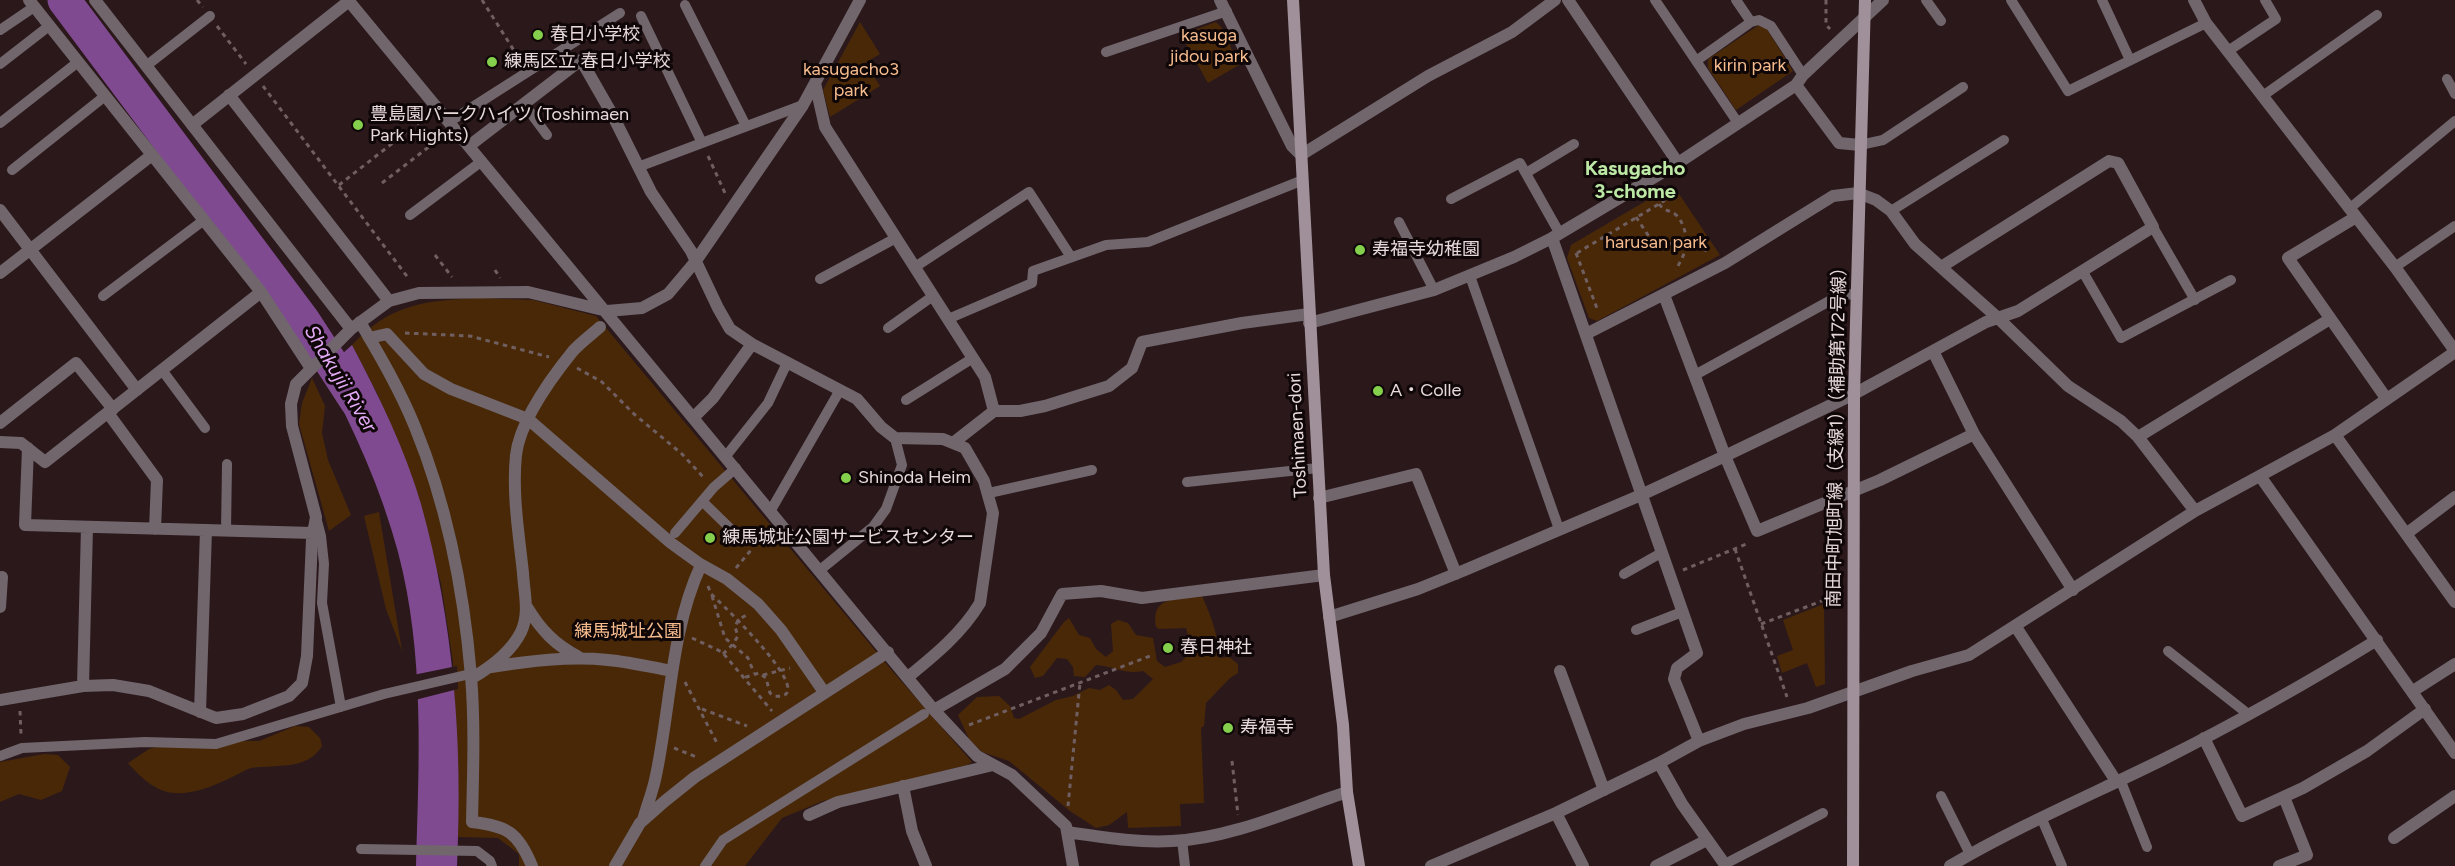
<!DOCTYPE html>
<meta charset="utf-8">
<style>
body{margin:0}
canvas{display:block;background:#2b181b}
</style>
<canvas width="2455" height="866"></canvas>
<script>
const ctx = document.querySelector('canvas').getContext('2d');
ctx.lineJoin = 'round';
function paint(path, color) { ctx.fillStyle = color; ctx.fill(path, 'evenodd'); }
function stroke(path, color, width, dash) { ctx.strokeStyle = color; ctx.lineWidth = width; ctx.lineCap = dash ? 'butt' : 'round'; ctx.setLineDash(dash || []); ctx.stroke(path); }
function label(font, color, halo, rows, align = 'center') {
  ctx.font = font + ' Figtree,"Noto Sans JP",sans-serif'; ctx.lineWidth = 6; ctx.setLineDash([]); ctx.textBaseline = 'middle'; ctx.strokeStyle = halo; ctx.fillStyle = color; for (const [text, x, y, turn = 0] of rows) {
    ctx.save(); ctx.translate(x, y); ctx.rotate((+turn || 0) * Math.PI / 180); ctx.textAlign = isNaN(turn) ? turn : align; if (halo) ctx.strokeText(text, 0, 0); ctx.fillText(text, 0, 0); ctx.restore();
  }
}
paint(new Path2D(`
 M860 22 880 54 865 63 880 86 830 117 823 90Z
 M1216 22 1222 28 1239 65 1208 83 1181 35Z
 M1759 25 1767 29 1793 71 1736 110 1708 68V59Z
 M1673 185 1720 255 1597 321 1589 318 1567 258 1571 245Z
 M479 298 533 300 596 316 894 673 972 762 967 765 823 801 782 818 745 866H519V854L498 838 458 837 453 662 441 583 397 441 377 393 352 345C392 303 424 301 479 298Z
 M312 378 325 406 322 433 328 460 351 515 329 531 299 424 302 403Z
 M379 512 402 651 386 609 364 516Z
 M1195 595 1202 596C1211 616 1219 637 1219 658L1229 657 1238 664V673L1230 678 1206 703 1204 726 1201 728 1204 803 1180 804 1181 826 1128 828 1127 812 1109 825 1096 828 1070 811 1009 761 982 752 969 739 958 715 977 697 999 696 1010 706 1014 718 1019 719 1056 700 1073 696 1089 688 1100 690 1109 685 1116 690 1123 700 1133 699 1153 679 1143 671C1125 675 1113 666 1096 665L1085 677 1074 676 1073 667 1067 659 1057 658 1043 676 1035 678 1030 667 1064 622 1069 618 1079 635 1090 638 1096 649 1106 657 1113 651 1111 624 1118 620 1128 623 1136 635 1153 638 1157 661 1165 667 1181 662 1192 651 1186 628 1159 629 1156 627C1151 598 1172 600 1195 595Z
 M1824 604 1825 684 1816 687 1807 663 1782 673 1777 656 1793 650 1783 620Z
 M295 726 309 727 320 738 322 746C307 771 276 764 251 768 244 770 237 775 230 778 211 787 186 798 164 791 150 787 137 773 128 763L149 749 169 743 199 741H259Z
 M44 754 58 755 70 767 62 791 41 800 19 794 0 802V762Z`), '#492808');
paint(new Path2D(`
 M352 345C379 396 405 449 421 504 454 622 463 744 457 866H416C419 762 425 654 398 552 381 489 354 429 323 371Z`), '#7f4a90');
paint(new Path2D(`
 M457 666 458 689 415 700 413 675Z`), '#2b181b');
stroke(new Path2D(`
 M64 0 304 321 356 401`), '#7f4a90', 33);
stroke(new Path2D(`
 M197 0 203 7
 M482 0 520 60
 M1826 0V25L1830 29
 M217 26 246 64
 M263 86 409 279
 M708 156 725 193
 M382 183 443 136
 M339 185 426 117
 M1659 204C1664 211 1669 210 1675 214 1684 221 1686 236 1688 246L1676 270
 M1636 217 1652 241 1704 248 1708 254
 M1576 253 1598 311
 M1577 253 1664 201 1665 195 1661 188
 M435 255 452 277
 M495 270 500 278
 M405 333 470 336 549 357
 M577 368 602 382 634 414 682 454 705 479
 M755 545 768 530
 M1735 549 1787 697
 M736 568 751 550
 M1683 570 1749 543
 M708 586 711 594C720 602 825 702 774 696L770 693 766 678 759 673 743 678
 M712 596 725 638 748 658 754 673
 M1761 624 1835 596
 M692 638 722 652 772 711
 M723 654 733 644 738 636 735 627 738 620 748 614
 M763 675 790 668
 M685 682 718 745
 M702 709 747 726
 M20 711 21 735
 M969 725 1150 656
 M674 748 699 758
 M1232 761 1238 815
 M1068 806 1080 683`), '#705f61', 3, [4.5, 4.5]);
stroke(new Path2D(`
 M1655 0 1738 123
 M1736 0 1751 22 1759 20 1771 26 1803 75
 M1926 0 1941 21
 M2011 0 2068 91 2206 23
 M2102 0 2130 60
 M685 5 746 126
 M641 16 702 143
 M0 30 34 7
 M2228 51 2276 19 2265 0
 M1106 52 1227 11
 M1696 61 1751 22
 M0 64 49 26
 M146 66 210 16
 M2447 79 2455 94
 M2264 95 2377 15
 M524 104 547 135
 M449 122 620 13
 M0 123 78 62
 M1860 145 1883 140 1963 87
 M638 167 803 105
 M12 170 105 96
 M1526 173 1574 144
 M1451 199 1520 163 1560 234
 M2349 209 2455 121
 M1891 211 2004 140
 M410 215 482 161
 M1399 222 1434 290
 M2153 227 2195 300
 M915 267 1029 192 1071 257
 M2395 267 2455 226
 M2083 272 2121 338 2231 280
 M1470 276 1559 529
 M820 279 896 238
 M103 296 204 220
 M948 319 1032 283 1033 271 1106 245 1148 242 1303 180
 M888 328 933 296
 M162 370 205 428
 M1695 375 1833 299 1855 293
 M906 400 973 358
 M726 456 768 403 787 363
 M1187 482 1318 468
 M989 493 1092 470
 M702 501 741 539
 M771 510 840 390
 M316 517 321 536 324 564 322 603 341 707
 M226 531 227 464
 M675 533 714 487 736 468
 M820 570 873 527 886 509 902 465 895 438
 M1624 574 1661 553
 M1636 630 1682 612
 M2168 651 2248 714
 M0 756 22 748 145 742 216 744 384 694 466 675
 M2120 779 2147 847
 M1941 796 1970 854
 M2041 817 2062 866
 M1182 840 1185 866
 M361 849 477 851 490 861 492 866
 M1725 864 1823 813
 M705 866 723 840 924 714`), '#70666c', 10);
stroke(new Path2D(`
 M29 0 261 292 310 367
 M95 0 351 329
 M348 0 934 710 977 756 1012 775 1066 826 1073 866
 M1220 0 1292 146 1301 155 1428 76 1512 32 1555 0
 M1568 0 1678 163
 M2194 0 2206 23 2395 267 2455 351
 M815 83 825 127 985 377 994 411
 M1796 85 1839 143 1860 145
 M229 95 389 301
 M192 125 349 1
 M469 146 581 60 612 114 651 192 691 251 718 308 730 329 752 344 857 399 881 427 895 438 943 439 965 448 984 481 993 513 980 603C962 633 935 655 908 677
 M0 210 137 390
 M2356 217 2288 258 2386 398
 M1552 238 1697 653 1677 668 1674 679 1699 741
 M0 273 152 155
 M1664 295 1725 456 1757 531 1880 480 1974 434
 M360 322C380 356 400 390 415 427 447 505 464 592 471 676 475 724 473 774 472 822 507 826 518 832 532 866
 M1309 323 1434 290 1514 257 1552 238 1678 163 1796 85 1803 75 1883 0
 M1586 334 1725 263 1833 196 1858 193 1876 200 1891 211 1915 244 1998 318 2068 386 2121 421 2138 437 2195 511
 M369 338 387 334 424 374 451 389 528 419 671 543 700 564 727 579 758 604 781 630 824 692
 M1933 351 1974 434 2073 590
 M108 413 157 480 155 529
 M694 417 713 398 752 344
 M0 423 76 363 113 409
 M2335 435 2455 602
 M2138 437 2330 319
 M0 442 21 443 45 462 261 292
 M953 443 994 411H1020L1045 406 1109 386 1132 368 1142 342 1242 323 1309 314
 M28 448 25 525 313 533
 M2260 476 2455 753
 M1319 498 1416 474 1456 574
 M2406 534 2455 497
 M0 607 2 577
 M527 607C541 630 555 645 579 657
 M1329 617 1418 589 1465 570 1641 495 1725 456 1854 394 1986 322 2018 311 2153 227 2118 163 2109 161 1941 267
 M2016 627 2116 781
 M491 667C529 661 569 656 608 660 629 662 651 667 672 671
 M1560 671 1604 790
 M472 678C491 667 511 652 521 632 530 613 524 593 523 573 519 535 512 494 516 455 520 421 552 377 573 351 581 342 591 335 600 327
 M83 686 87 527
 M2413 691 2455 664
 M0 700 83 686 113 685 149 691 216 718 243 714 289 696 302 683 307 656 312 539 316 517 292 426 291 404 296 384 351 329 389 301 419 293 528 292 607 311 642 308 668 294 695 262 803 105 860 0
 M934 710 1005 669 1041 633 1062 594 1101 591 1142 598 1324 575
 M200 712 206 530
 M2204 738 2242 816 2303 788 2367 751 2425 709
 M1659 763 1682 804 1726 866
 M903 786 912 831 926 866
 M1556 813 1583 866
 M809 815 838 802 993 765
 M643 820C647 806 652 793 655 780 671 708 670 632 701 565
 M1067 832C1102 837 1137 843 1172 841 1229 839 1293 810 1347 792
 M2394 838 2455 796
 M615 866 640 823 665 801 695 777 888 652
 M1431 866 1556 813 1659 763 1699 741 1744 724 1808 708 1912 671 1969 655 2195 511 2335 435 2455 352
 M1656 866 1707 840
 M1950 866C2018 826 2091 795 2162 760 2236 723 2307 683 2377 640
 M2279 866 2307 855 2284 797`), '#70666c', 12);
stroke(new Path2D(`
 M1293 0 1324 575 1343 725 1347 792 1359 866
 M1853 866 1854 394 1865 0`), '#9f9099', 12);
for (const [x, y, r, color] of [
 [538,35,6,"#84d04d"],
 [492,62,6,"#84d04d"],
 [358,125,6,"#84d04d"],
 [1360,250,6,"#84d04d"],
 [1378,391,6,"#84d04d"],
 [846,478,6,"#84d04d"],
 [710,538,6,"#84d04d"],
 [1168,648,6,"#84d04d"],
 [1228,728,6,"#84d04d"]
]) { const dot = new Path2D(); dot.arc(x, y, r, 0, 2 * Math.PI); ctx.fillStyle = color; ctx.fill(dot); stroke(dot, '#0e0607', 2); }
label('18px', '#e8d9db', '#0e0607', [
 ["春日小学校",550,35],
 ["練馬区立 春日小学校",504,62],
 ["豊島園パークハイツ (Toshimaen",370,115],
 ["Park Hights)",370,136],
 ["寿福寺幼稚園",1372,250],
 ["A・Colle",1390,391],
 ["Shinoda Heim",858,478],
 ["練馬城址公園サービスセンター",722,538],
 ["春日神社",1180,648],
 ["寿福寺",1240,728]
], 'left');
label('18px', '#f7bc8e', '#0e0607', [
 ["kasuga",1209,36],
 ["jidou park",1209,57],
 ["kirin park",1750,66],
 ["kasugacho3",851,70],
 ["park",851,91],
 ["harusan park",1656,243],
 ["練馬城址公園",628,632]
]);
label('18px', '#e8d9db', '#0e0607', [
 ["南田中町旭町線（支線1）（補助第172号線）",1837,433,-89],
 ["Toshimaen-dori",1298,435,-93]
]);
label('bold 20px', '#bce7a4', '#0e0607', [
 ["Kasugacho",1635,169],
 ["3-chome",1635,192]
]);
label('italic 20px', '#e3aaf6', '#0e0607', [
 ["Shakujii River",340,379,59]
]);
</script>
